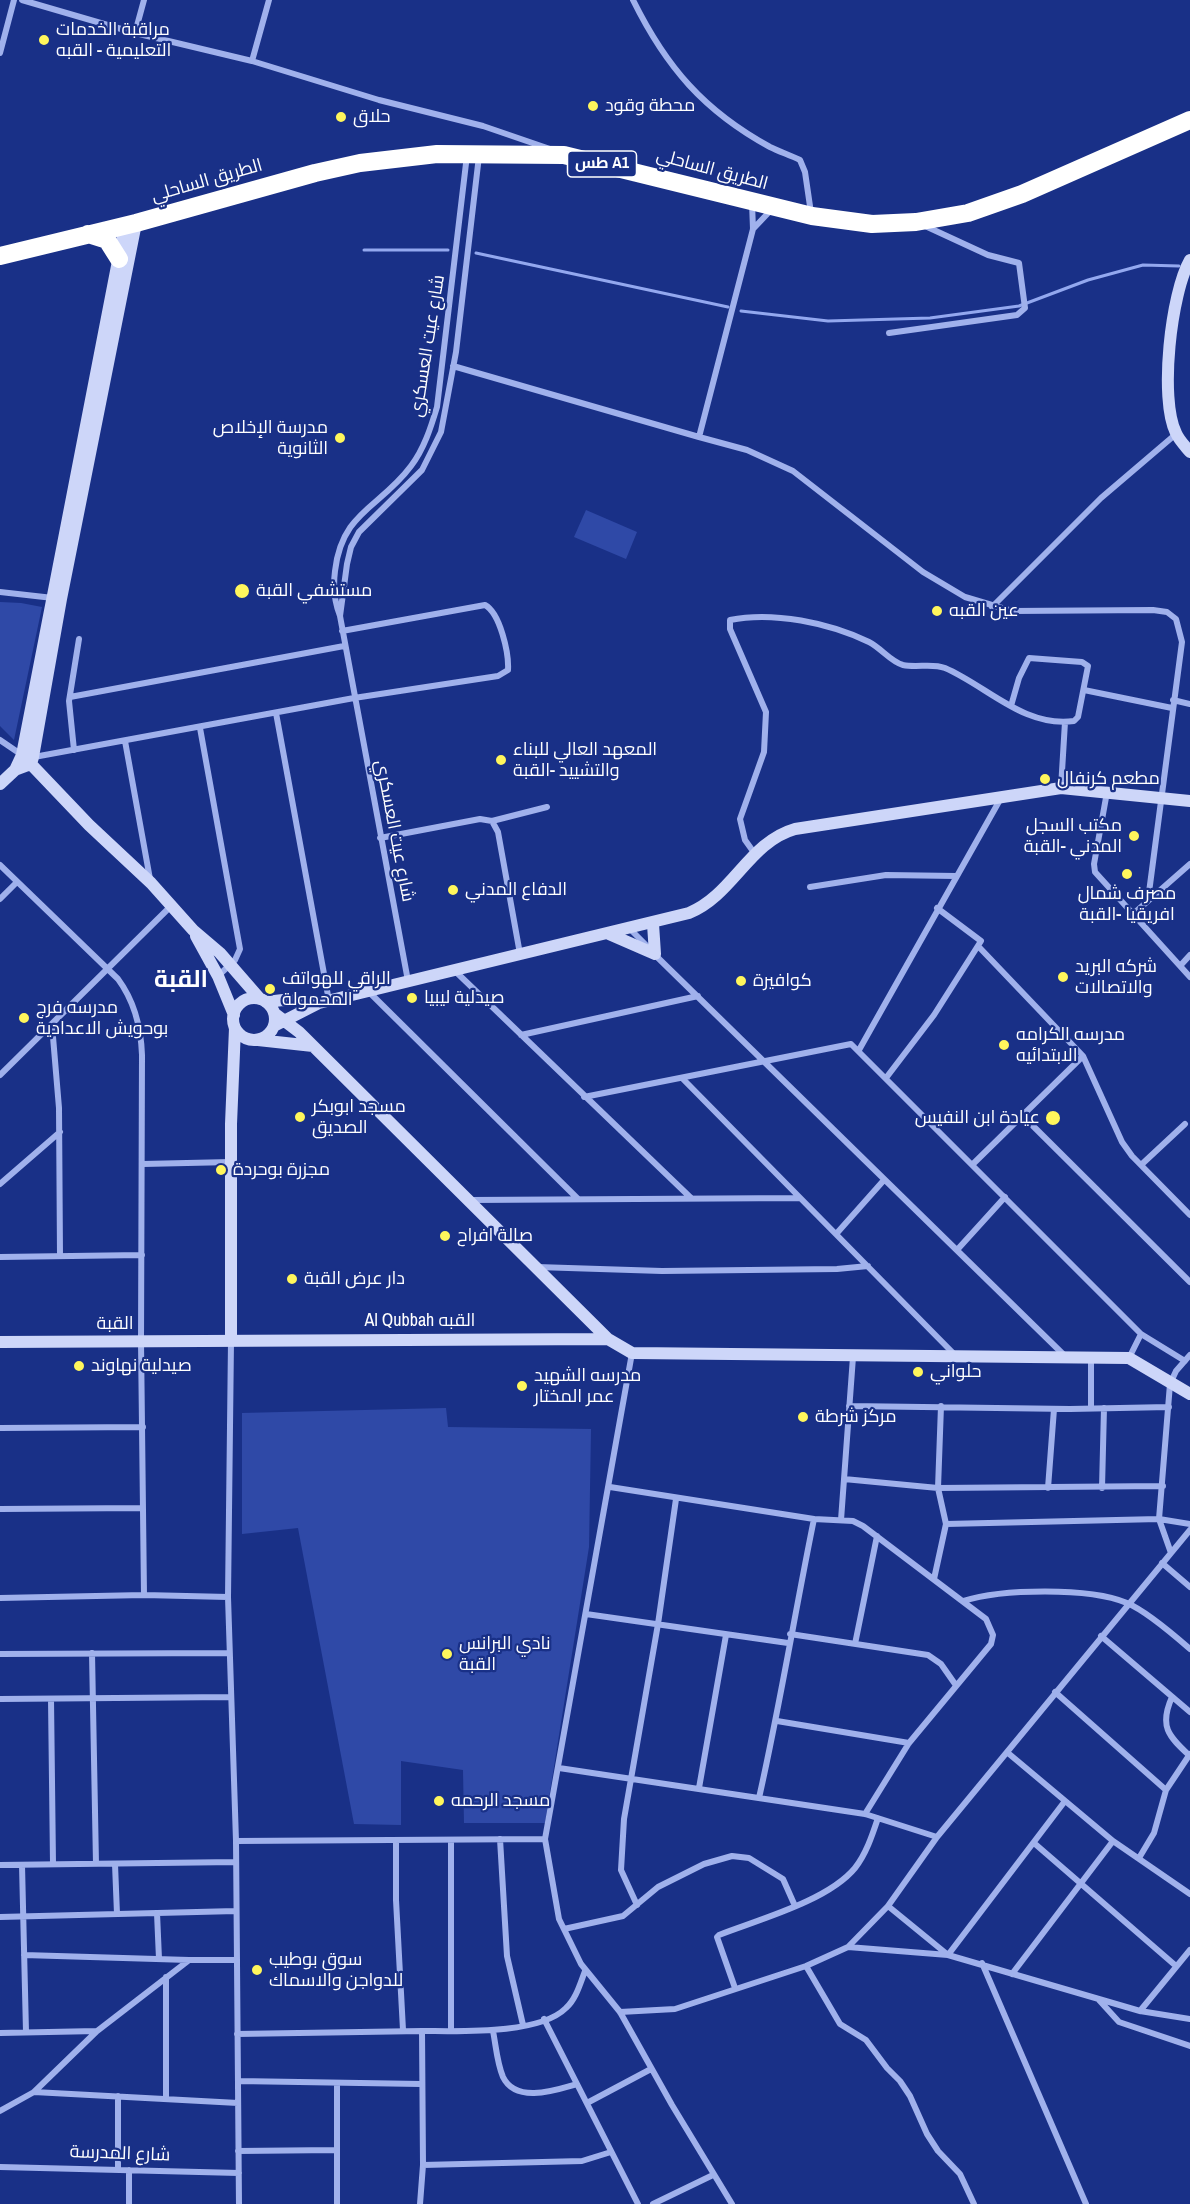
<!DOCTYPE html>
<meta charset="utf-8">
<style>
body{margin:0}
canvas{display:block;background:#193087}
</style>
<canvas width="1190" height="2204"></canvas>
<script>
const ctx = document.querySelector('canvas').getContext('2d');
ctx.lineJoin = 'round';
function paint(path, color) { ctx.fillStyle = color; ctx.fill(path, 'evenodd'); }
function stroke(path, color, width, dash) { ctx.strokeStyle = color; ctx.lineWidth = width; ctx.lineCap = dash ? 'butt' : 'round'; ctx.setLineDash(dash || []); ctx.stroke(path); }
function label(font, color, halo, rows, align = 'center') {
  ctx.font = font + ' "Archivo Narrow",Cairo,sans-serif'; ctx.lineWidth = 4.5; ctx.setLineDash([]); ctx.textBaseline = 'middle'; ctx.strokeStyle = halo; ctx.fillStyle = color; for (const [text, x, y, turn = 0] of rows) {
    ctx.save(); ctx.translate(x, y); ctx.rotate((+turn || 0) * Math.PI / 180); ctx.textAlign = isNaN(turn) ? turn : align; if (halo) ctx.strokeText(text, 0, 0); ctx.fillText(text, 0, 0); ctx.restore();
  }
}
paint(new Path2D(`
 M586 510 637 532 626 559 574 537Z
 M0 602 21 603 42 607 14 740 0 726Z
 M446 1408 448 1427 591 1429 589 1547 545 1823H464L463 1770 401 1761V1825L354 1824 298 1528 242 1534V1413Z`), '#2f49a7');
stroke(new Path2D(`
 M364 250H448
 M476 253 728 307
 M741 311 828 321 930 318 1019 306 1088 280 1143 265 1179 266`), '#93a8ef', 3);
stroke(new Path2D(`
 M22 0 135 33 252 61 379 100 483 126 550 149
 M633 0C666 67 704 111 770 147 780 152 790 155 800 160L805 172 811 213
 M135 33 144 0
 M0 53 14 0
 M252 61 269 0
 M752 203 753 229 699 437 747 450 793 471 923 572 965 597 1012 611 1153 610 1167 612 1176 619 1182 642 1148 900
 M753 229 771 210
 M889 333 1017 315 1025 308 1019 263 988 255 923 225
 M453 366 699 437
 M0 592 53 598
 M992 607 1101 498 1176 434
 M340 616 347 564 351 547 359 532 422 470 441 432 456 352 479 156
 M1084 690 1172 708
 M70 697 344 646
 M1173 700 1190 704
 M276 713 329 1001
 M200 728 240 949 235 960 218 976
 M0 740 22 755
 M125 741 150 879
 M74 750 69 701 79 639
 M34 757 354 698 498 676 508 670C509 653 500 613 485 605L342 631
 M1061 788 1065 722
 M1107 792 1094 864 1095 872 1190 977
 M492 821 498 832 520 954
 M380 838 480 819 492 821 547 807
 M755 854 745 840 740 819 764 752 766 712 730 629V620C773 611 830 623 869 642 881 648 891 662 903 665 917 668 932 663 945 668 987 686 1024 728 1074 721L1078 717 1088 666 1082 662 1029 658 1019 678 1011 706
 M0 865 118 979C135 1002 141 1027 142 1055L141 1342 144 1595
 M810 887 886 875 956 876
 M0 899 17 882
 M1132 915 1190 864
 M631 930 647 946
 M978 946 1083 1056 1122 1142 1132 1156 1190 1215
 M654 954 1065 1356
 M1180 966 1190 955
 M455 971 691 1198
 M408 981 340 616C334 601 333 587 335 571 342 511 380 508 411 466 424 449 431 427 437 407L467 155
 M368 991 577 1198
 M52 1025 59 1108 60 1256
 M521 1035 698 996
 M859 1050 1001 798
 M0 1075 171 906
 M682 1078 955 1355
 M886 1078 934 1015 981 941 937 908
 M584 1097 851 1044 1141 1334 1185 1361
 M1022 1115 1190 1282
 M143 1164 231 1162
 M973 1164 1083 1056
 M1141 1165 1185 1124
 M0 1184 60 1132
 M471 1200 800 1198
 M837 1233 884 1180
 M957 1250 1005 1197
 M0 1257 142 1255
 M537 1267 662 1271 837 1269 868 1266
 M231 1341 228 1597 236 1841 239 2204
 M1129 1358 1141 1334
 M849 1406 1070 1409 1169 1407
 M1091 1408V1358
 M0 1428 143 1427
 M844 1479 938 1488 1163 1486
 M610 1487 814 1519 853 1521 863 1526 986 1619 993 1635 991 1644 909 1743 865 1814
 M1048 1488 1054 1409
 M1102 1488 1104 1408
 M0 1509 142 1508
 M841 1520 853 1357
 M946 1524 1159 1519 1190 1524
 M1171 1553 1159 1519 1170 1384 1176 1371 1190 1355
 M1162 1563 1190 1587
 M934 1579 946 1524 938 1488 941 1406
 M0 1598 144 1595 228 1597
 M963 1601C1001 1589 1089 1587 1127 1603 1146 1611 1174 1635 1190 1649
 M586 1614 788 1643
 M790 1634 928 1655 941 1664 955 1684
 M1101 1636 1190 1712
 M855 1644 877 1536
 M92 1653 96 1864
 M0 1654 229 1653
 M1055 1692 1166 1790
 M1172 1697C1159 1726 1168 1736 1190 1756
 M0 1699 231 1697
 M51 1699 53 1864
 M777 1721 909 1743
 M1008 1753 1113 1841 1190 1894
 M559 1768 865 1814 937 1837 1190 1530
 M699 1788 726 1635
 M759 1798C780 1705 795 1612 814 1519
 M500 1839 507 1956 523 2025
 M545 1839 559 1919 581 1964 620 2012 672 2105 732 2204
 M396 1840V1900L403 2030
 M236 1841 545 1839 632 1353
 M1034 1843 1176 1966
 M1139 1858 1154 1833 1166 1790 1190 1754
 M115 1864 117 1914
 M0 1865 236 1862
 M22 1865 26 2032
 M637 1905 621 1870 624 1819 658 1624 676 1499
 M888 1906 948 1955 1140 2011 1190 2019
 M157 1913 159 1959
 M0 1917 236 1911
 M564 1929 623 1916 658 1887 704 1864 732 1856 749 1858 783 1879 795 1906
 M848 1947 948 1955 1065 1801
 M24 1955 189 1960
 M982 1963 1086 2204
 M806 1966 840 2024 866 2040 887 2068 900 2081 910 2096 927 2134 938 2151 960 2174 974 2204
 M1012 1974 1113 1841
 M735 1988 717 1937 719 1935C757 1920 828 1901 855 1868 866 1854 872 1836 878 1818
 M1099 2000 1119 2022 1190 2046
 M1140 2011 1190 1950
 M620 2012 675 2009 806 1966 848 1947 888 1906 937 1837
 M544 2019 638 2204
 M422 2031C458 2031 539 2035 566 2008 576 1999 580 1984 585 1971
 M451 2031V1840
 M493 2031C496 2046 497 2063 503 2077 516 2104 556 2090 577 2084
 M0 2033 97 2031 189 1960H237
 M237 2034 422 2031 423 2165 420 2204
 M238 2081 421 2084
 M34 2092 238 2103
 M118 2096V2169
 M166 2099V1977
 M587 2103 651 2069
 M0 2111 34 2092 97 2031
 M238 2151 336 2150
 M423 2165 582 2161 611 2152
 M0 2167 239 2173
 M129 2204V2170
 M337 2204V2084
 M653 2204 713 2175`), '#a0b1ec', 6);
stroke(new Path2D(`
 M1190 260C1171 293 1159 399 1176 433 1179 440 1185 446 1190 452
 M27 760 89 825 151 883 193 930 220 953 260 999
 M15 770 22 755 125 225
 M0 784 15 770 31 764 33 757 61 599 136 223
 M609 934 655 954 653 924
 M196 936 218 976 234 1015
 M233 1019a21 21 0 1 1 42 0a21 21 0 1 1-42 0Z
 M266 1002 283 1000 317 1003
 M274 1013 299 1032 608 1339 632 1353 1129 1358 1190 1394
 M274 1026 319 1003 689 913C733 895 749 842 795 829L1061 788 1190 801
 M258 1040 313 1046
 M231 1340V1124L235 1028
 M0 1342 608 1339`), '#cdd6f9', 12);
stroke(new Path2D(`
 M88 234 107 240 119 259
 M0 256 136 223 315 173 360 163 437 154 564 155 812 216 872 224 916 222 968 213 1022 194 1190 120`), '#fff', 18);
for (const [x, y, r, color] of [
 [44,40,6,"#fff65c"],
 [593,106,6,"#fff65c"],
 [341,117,6,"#fff65c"],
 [340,438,6,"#fff65c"],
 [242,591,8,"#fff65c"],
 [937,611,6,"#fff65c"],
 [501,760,6,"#fff65c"],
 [1045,779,6,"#fff65c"],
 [1134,836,6,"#fff65c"],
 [1127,874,6,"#fff65c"],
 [453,890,6,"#fff65c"],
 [1063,977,6,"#fff65c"],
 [741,981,6,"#fff65c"],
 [270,989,6,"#fff65c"],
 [412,998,6,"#fff65c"],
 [24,1018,6,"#fff65c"],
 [1004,1045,6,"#fff65c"],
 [300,1117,6,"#fff65c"],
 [1053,1118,8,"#fff65c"],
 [221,1170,6,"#fff65c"],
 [445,1236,6,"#fff65c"],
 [292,1279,6,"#fff65c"],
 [79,1366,6,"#fff65c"],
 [918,1372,6,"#fff65c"],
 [522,1386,6,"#fff65c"],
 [803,1417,6,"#fff65c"],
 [447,1654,6,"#fff65c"],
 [439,1801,6,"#fff65c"],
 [257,1970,6,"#fff65c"]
]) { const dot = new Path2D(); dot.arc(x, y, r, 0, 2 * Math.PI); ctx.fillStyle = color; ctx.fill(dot); stroke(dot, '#193087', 2); }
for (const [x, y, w] of [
 [602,164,69]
]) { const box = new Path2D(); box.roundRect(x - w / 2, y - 13, w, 26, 4.5); ctx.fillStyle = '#193087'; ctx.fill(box); stroke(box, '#fff', 1.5); }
label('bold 16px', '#fff', null, [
 ["طس A1",602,164]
]);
label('18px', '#fff', '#193087', [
 ["مراقبة الخدمات",56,30],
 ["التعليمية - القبه",56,51],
 ["محطة وقود",605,106],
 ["حلاق",353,117],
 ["مدرسة الإخلاص",328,428,"right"],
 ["الثانوية",328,449,"right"],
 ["مستشفي القبة",256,591],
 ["عين القبه",949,611],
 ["المعهد العالي للبناء",513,750],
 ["والتشييد -القبة",513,771],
 ["مطعم كرنفال",1057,779],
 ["مكتب السجل",1122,826,"right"],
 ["المدني -القبة",1122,847,"right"],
 ["الدفاع المدني",465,890],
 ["مصرف شمال",1127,894,"center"],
 ["افريقيا -القبة",1127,915,"center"],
 ["شركه البريد",1075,967],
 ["والاتصالات",1075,988],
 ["الراقي للهواتف",282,979],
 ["المحمولة",282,1000],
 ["كوافيرة",753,981],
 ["صيدلية ليبيا",424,998],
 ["مدرسه فرج",36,1008],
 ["بوحويش الاعدادية",36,1029],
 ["مدرسه الكرامه",1016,1035],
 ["الابتدائيه",1016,1056],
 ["مسجد ابوبكر",312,1107],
 ["الصديق",312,1128],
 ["عيادة ابن النفيس",1040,1118,"right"],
 ["مجزرة بوحردة",233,1170],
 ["صالة افراح",457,1236],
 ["دار عرض القبة",304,1279],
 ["صيدلية نهاوند",91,1366],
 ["حلواني",930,1372],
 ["مدرسه الشهيد",534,1376],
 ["عمر المختار",534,1397],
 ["مركز شرطة",815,1417],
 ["نادي البرانس",459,1644],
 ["القبة",459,1665],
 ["مسجد الرحمه",451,1801],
 ["سوق بوطيب",269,1960],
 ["للدواجن والاسماك",269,1981]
], 'left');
label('18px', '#fff', '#193087', [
 ["الطريق الساحلي",712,170,15],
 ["الطريق الساحلي",207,181,-16],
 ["شارع عيت العسكري",428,346,-81],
 ["شارع عيت العسكري",394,831,79],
 ["Al Qubbah القبه",420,1321],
 ["القبة",115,1324],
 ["شارع المدرسة",120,2154,2]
]);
label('bold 24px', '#fff', '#193087', [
 ["القبة",181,981]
]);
</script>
